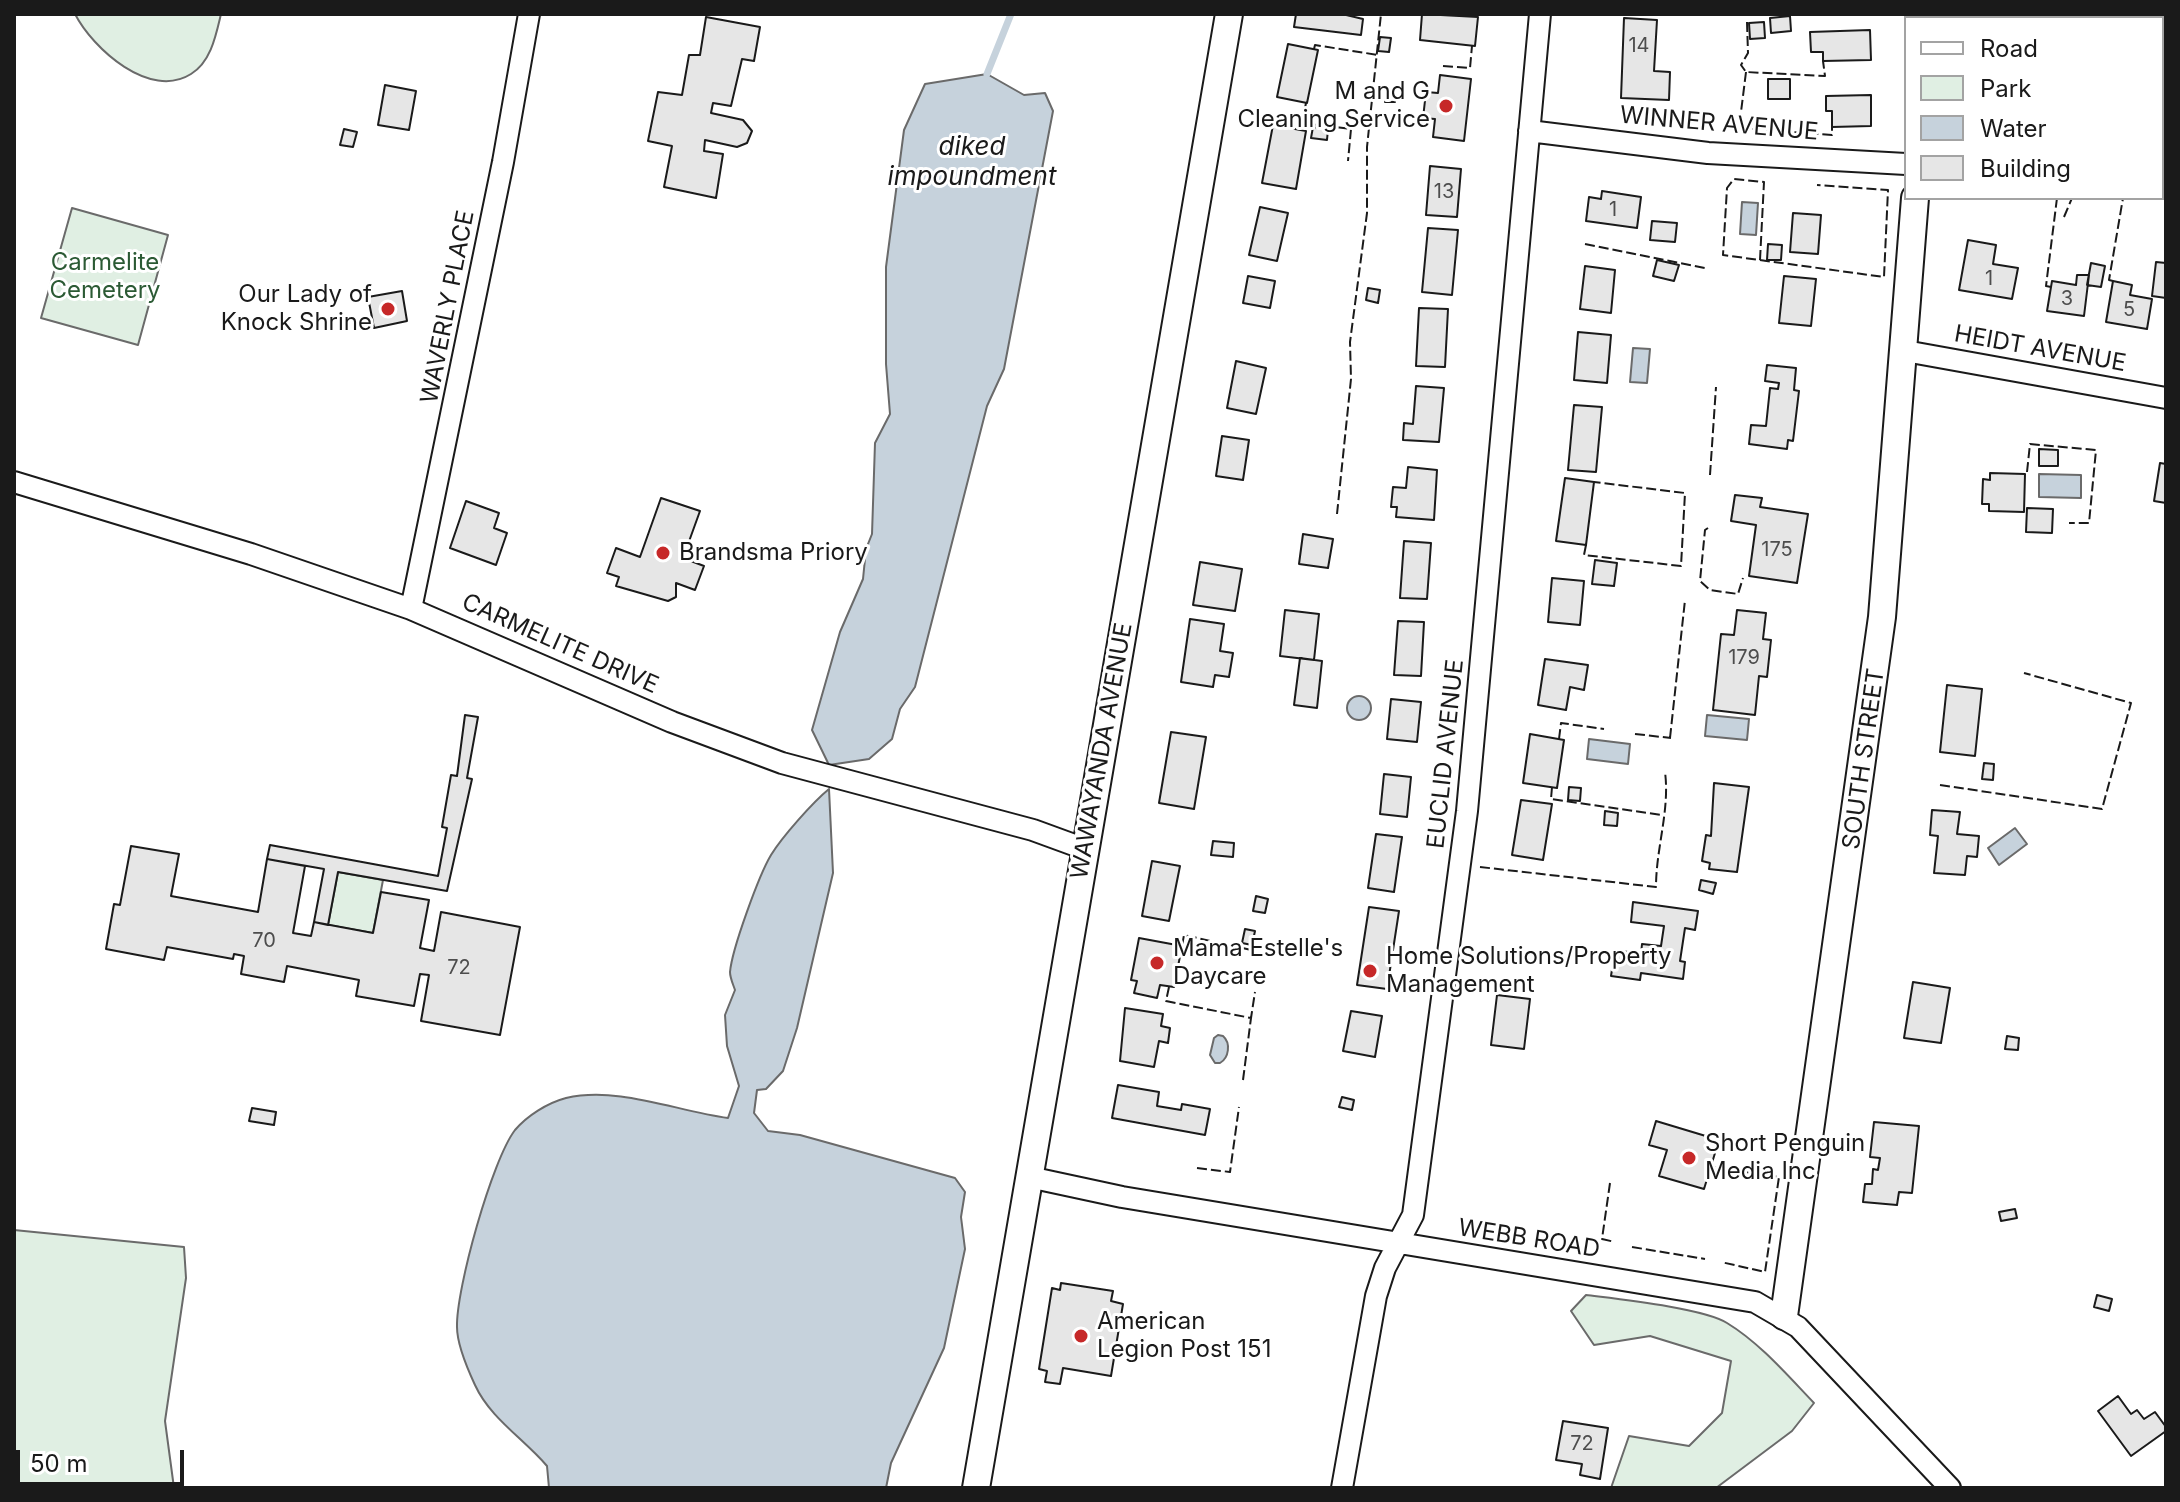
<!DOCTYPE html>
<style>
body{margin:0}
#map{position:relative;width:2180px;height:1502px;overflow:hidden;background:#fff;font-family:Inter,sans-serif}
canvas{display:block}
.frame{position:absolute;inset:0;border:16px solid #1a1a1a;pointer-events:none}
.legend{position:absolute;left:1904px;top:16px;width:260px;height:184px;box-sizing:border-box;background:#fff;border:2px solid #a3a3a3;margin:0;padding:10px 14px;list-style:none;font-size:24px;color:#1a1a1a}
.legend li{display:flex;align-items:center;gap:16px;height:40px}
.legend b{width:40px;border:2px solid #a3a3a3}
.scale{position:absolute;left:16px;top:1450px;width:168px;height:36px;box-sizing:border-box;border:4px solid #1a1a1a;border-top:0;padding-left:10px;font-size:24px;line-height:28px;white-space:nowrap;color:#1a1a1a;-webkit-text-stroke:6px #fff;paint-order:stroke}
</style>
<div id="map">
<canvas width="2180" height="1502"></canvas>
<div class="frame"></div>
<ul class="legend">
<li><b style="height:10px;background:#fff"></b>Road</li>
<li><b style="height:22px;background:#e0efe3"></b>Park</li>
<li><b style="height:22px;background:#c6d2dc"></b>Water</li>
<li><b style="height:22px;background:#e6e6e6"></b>Building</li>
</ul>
<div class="scale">50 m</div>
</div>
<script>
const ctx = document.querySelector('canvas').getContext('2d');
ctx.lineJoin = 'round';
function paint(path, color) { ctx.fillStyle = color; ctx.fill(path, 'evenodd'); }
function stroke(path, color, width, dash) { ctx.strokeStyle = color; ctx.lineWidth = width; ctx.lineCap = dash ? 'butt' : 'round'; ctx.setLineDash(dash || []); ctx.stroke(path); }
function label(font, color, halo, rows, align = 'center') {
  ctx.font = font + ' Inter,sans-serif'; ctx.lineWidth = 6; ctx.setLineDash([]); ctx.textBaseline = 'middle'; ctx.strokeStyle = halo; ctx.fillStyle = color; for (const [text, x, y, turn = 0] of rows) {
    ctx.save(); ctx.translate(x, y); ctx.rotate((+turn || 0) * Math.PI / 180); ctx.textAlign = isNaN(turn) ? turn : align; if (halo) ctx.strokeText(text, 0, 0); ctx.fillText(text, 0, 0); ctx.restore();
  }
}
const green = new Path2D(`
 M75 14H221C216 35 211 62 191 74 150 100 93 49 75 14Z
 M72 208 168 235 138 345 41 318Z
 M338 872 383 880 373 933 328 925Z
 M14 1230 184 1247 186 1278 165 1421 174 1488H14Z
 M1586 1295C1617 1299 1703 1308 1727 1323 1760 1343 1788 1376 1814 1403L1792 1431 1716 1488H1611L1629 1436 1689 1446 1722 1413 1731 1361 1650 1336 1594 1345 1571 1311Z`);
paint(green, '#e0efe3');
stroke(green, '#6a6a6a', 2);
const water = new Path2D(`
 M987 74 1024 95 1045 93 1053 111 1004 369 987 406 915 687 900 709 892 739 869 759 829 765 812 730 840 632 863 579 866 549 872 534 875 443 890 414 886 364V267L904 130 925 84Z
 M1742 202 1758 203 1756 235 1740 234Z
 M1633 348 1650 349 1647 383 1630 382Z
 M2039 474 2081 475V498L2039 497Z
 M1347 708a12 12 0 1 1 24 0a12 12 0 1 1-24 0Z
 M1707 715 1749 719 1747 740 1705 736Z
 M1589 739 1630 744 1628 764 1587 759Z
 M829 789 833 873 797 1028 783 1071 766 1089 757 1090 754 1113 768 1131 800 1135 955 1178 965 1192 961 1217 965 1249 944 1348 891 1463 886 1488H549L547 1466C524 1439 490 1418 475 1385 468 1370 457 1343 457 1327 456 1289 492 1160 515 1130 527 1116 547 1103 566 1098 618 1086 676 1111 728 1118L739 1086 727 1046 725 1015 735 990C733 984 730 978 730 972 732 949 759 875 771 855 782 837 813 802 829 789Z
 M2015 828 2027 844 1999 865 1988 848Z
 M1218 1035 1223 1036C1231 1043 1229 1058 1220 1063H1215L1210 1055 1214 1038Z`);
paint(water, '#c6d2dc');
stroke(water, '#6a6a6a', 2);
stroke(new Path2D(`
 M987 74 1011 14`), '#c6d2dc', 7);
const building = new Path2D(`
 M1296 14H1342L1363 19 1361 35 1294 27Z
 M1422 14 1478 17 1475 46 1420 40Z
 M2143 14H2166V29L2162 28V18H2142Z
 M1790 16 1791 31 1771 33 1770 18Z
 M706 17 760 27 754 61 742 59 731 106 713 103 711 113 743 120 752 131 747 143 737 147 705 140 704 151 723 154 716 198 664 187 672 146 648 141 658 92 682 95 689 55H700Z
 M1624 18 1657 20 1654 71 1670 72 1669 100 1621 98Z
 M1764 22 1765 38 1750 39 1749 23Z
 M1870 30 1871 60 1823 61V52H1811L1810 32Z
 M1380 37 1391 38 1389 52 1378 51Z
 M1288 44 1318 50 1307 103 1277 97Z
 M1440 75 1471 79 1464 141 1433 137 1435 119 1423 118 1426 92 1438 93Z
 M1768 79H1790V99H1768Z
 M385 85 416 91 409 130 378 125Z
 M1385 92H1395V102H1385Z
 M1871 95V126L1832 127V111H1826V96Z
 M1273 125 1306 131 1296 189 1262 183Z
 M1313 127 1328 129 1327 140 1311 138Z
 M344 129 357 132 353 147 340 145Z
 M2162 139 2166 140V176H2162Z
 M1430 166 1461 169 1457 217 1426 215Z
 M1602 191 1641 197 1637 228 1586 221 1589 197 1601 199Z
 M1260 207 1288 213 1277 261 1249 255Z
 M1793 213 1821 215 1818 254 1790 252Z
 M1652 221 1677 223 1675 242 1650 240Z
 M1428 228 1458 230 1452 295 1422 292Z
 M1968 240 1996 245 1993 264 2018 268 2012 299 1959 290Z
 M1768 244 1782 245 1781 260H1767Z
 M1657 260 1679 265 1674 281 1653 276Z
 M2156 262 2166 263V298L2152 296Z
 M2091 263 2105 266 2101 287 2087 285Z
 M1585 266 1615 270 1611 313 1580 309Z
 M2077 275H2089L2084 316 2047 311 2052 281 2076 285Z
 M1248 276 1275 281 1270 308 1243 303Z
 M1784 276 1816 279 1811 326 1779 323Z
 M2113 281 2132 285 2130 295 2152 299 2147 329 2106 322Z
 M1368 288 1380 290 1378 303 1366 300Z
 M402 291 407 321 374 328 368 297Z
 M1419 308 1448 309 1445 367 1416 366Z
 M1578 332 1611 335 1607 383 1574 380Z
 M1236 361 1266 368 1256 414 1227 408Z
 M1767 365 1796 368 1794 390 1799 391 1793 441 1788 440 1787 449 1749 444 1751 425 1766 426 1770 388 1778 389 1779 383 1765 381Z
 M1416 386 1444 388 1439 442 1403 440 1404 423 1413 424Z
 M1574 405 1602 407 1596 472 1568 470Z
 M1222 436 1249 440 1243 480 1216 476Z
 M2039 449 2058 450V466H2039Z
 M2160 463 2166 464V503L2154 501Z
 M1408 467 1437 470 1434 520 1396 517 1397 507H1391L1393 487 1406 488Z
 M1990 473 2025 474 2024 512 1989 511V504H1982L1983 479 1990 480Z
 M1565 478 1594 482 1586 545 1556 541Z
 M1735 495 1762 498 1760 507 1808 514 1797 583 1749 576 1756 525 1731 521Z
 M661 498 700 511 683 558 704 566 695 590 676 583V597L668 601 616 586 619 577 607 573 616 548 640 557Z
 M466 501 499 513 494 528 507 533 496 565 450 548Z
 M2027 508 2053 509 2052 533 2026 532Z
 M1303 534 1333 539 1328 568 1299 564Z
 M1404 541 1431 543 1427 599 1400 598Z
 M1595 560 1617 563 1614 586 1592 584Z
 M1200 562 1242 569 1235 611 1193 605Z
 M1552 578 1584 581 1580 625 1548 622Z
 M1285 610 1319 614 1314 660 1280 656Z
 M1737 610 1766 613 1763 639 1771 640 1767 677 1759 676 1755 715 1713 710 1721 634 1734 635Z
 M1190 619 1224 624 1220 651 1233 653 1229 677 1215 675 1213 687 1181 682Z
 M1398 621 1424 622 1421 676 1394 675Z
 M1300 658 1322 661 1317 708 1294 705Z
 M1545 659 1588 665 1584 690 1570 687 1566 710 1538 705Z
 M1947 685 1982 689 1975 756 1940 752Z
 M1391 699 1421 702 1417 742 1387 739Z
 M465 715 478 717 467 778 472 779 447 891 338 872 328 925 314 922 324 869 267 859 270 845 438 876 447 828 442 827 451 775 457 776Z
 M1171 732 1206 737 1194 809 1159 803Z
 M1530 734 1564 740 1557 788 1523 783Z
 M1984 763 1994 764 1993 780 1982 779Z
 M1384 774 1411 777 1407 817 1380 814Z
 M1714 783 1749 787 1737 872 1709 869 1710 863 1702 861 1706 835 1711 836Z
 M1569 787 1581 788 1580 801 1568 800Z
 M1521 800 1552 804 1543 860 1512 855Z
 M1932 810 1960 812 1957 834 1979 836 1977 857 1967 856 1965 875 1934 873 1938 836 1930 835Z
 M1605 811 1618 813 1617 826 1604 825Z
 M1376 834 1402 837 1394 892 1368 888Z
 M1213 841 1234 843 1233 857 1211 855Z
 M131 846 179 854 171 896 258 912 267 859 305 866 293 933 311 936 314 922 373 933 381 892 429 900 420 948 434 951 441 912 520 927 500 1035 421 1021 429 975 420 974 414 1006 356 996 359 980 287 966 284 982 241 974 244 956 234 954 233 959 167 947 164 960 106 949 114 904 120 905Z
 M1152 861 1180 866 1169 921 1142 916Z
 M1701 880 1716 883 1713 894 1699 890Z
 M1256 896 1268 899 1265 913 1253 911Z
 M1633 902 1698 911 1695 930 1685 928 1680 961 1685 962 1683 979 1641 973 1640 980 1611 976 1615 950 1641 954 1642 944 1661 946 1664 926 1631 922Z
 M1369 907 1399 911 1387 989 1357 985Z
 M1245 929 1255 931 1252 945 1242 943Z
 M1139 938 1182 946 1174 987 1160 985 1157 998 1134 993 1137 981 1131 980Z
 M1913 982 1950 988 1941 1043 1904 1038Z
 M1497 995 1530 999 1524 1049 1491 1045Z
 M1125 1008 1163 1014 1161 1026 1170 1028 1168 1043 1159 1041 1154 1067 1120 1061Z
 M1351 1011 1382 1016 1375 1057 1343 1051Z
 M2007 1036 2019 1038 2018 1050 2005 1049Z
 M1118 1085 1159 1092 1157 1106 1181 1110 1182 1104 1210 1109 1205 1135 1112 1118Z
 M1342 1097 1354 1100 1352 1110 1339 1107Z
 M252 1108 276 1112 274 1125 249 1121Z
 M1656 1121 1719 1140 1704 1189 1659 1176 1667 1150 1649 1145Z
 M1874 1122 1919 1126 1912 1193 1899 1192 1897 1205 1863 1202 1865 1184H1872L1873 1169 1878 1170 1880 1158 1870 1157Z
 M2015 1209 2017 1218 2001 1221 1999 1212Z
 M1061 1283 1113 1291 1111 1301 1123 1304 1111 1376 1063 1368 1060 1384 1045 1382 1047 1371 1039 1369 1052 1288 1060 1290Z
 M2097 1295 2112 1299 2109 1311 2094 1307Z
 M2118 1396 2131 1414 2137 1410 2144 1419 2155 1412 2166 1427V1431L2131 1456 2098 1411Z
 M1563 1421 1608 1428 1600 1479 1580 1475 1582 1464 1556 1460Z`);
paint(building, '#e6e6e6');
stroke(building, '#1a1a1a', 2);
const minor = new Path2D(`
 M2162 86 2166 87
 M1529 131 1708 153 1906 164
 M1905 351 2166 398
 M14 482 251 554 411 609 672 722 782 763 1033 830 1085 849
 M411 609 503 162 529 14
 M1029 1177 1122 1197 1755 1302 1798 1327 1950 1488
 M1342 1488 1376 1296 1385 1268 1413 1215 1467 811 1540 14`);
const tertiary = new Path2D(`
 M1920 18V14
 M1784 1316 1882 617 1915 198
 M976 1488 1229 14`);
stroke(minor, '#1a1a1a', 24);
stroke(tertiary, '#1a1a1a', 30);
stroke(minor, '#fff', 20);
stroke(tertiary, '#fff', 26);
stroke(new Path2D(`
 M1747 22 1748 53 1741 65 1746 72 1825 76 1823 61
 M1314 49 1315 45 1378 55
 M1443 66 1470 68 1472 46
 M1746 72 1739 128 1832 135V127
 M1306 103 1302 123 1351 129 1348 161
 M2064 217 2072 198
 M1585 244 1705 268
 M1760 260 1764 182 1734 179 1727 188 1723 255 1884 277 1888 190 1817 185
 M2113 281 2109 280 2123 198
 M2051 287 2046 286 2057 198
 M2027 472 2030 444 2096 450 2089 523H2069
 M1710 475 1716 387
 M1337 514 1351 379 1350 342 1367 213V147L1381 14
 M1708 528 1705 530 1700 581 1710 590 1738 594 1743 578
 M1586 545 1584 555 1681 566 1685 493 1594 482
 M1635 734 1671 738
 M1670 738 1685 600
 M1559 739 1561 723 1604 729
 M1940 785 2102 809 2131 703 2024 673
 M1552 787 1551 799 1662 815
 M1480 867 1656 887C1656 848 1670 810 1665 772
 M1182 946 1184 935 1260 952
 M1169 987 1166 1001 1251 1018 1255 992
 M1243 1080 1251 1018
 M1711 1167 1779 1177 1765 1272 1721 1262
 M1197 1168 1230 1172 1239 1107
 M1610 1183 1602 1239 1615 1242
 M1632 1247 1705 1259`), '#1a1a1a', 2, [10, 4]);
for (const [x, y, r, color] of [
 [1446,106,8,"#c62828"],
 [388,309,8,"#c62828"],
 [663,553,8,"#c62828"],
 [1157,963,8,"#c62828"],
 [1370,971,8,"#c62828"],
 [1689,1158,8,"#c62828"],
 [1081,1336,8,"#c62828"]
]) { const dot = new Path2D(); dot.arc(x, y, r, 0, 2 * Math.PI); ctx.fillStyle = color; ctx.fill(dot); stroke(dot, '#fff', 3); }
label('20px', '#4d4d4d', null, [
 ["14",1639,46],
 ["13",1444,192],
 ["1",1613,210],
 ["1",1989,279],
 ["3",2067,299],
 ["5",2129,310],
 ["175",1777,550],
 ["179",1744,658],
 ["70",264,941],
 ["72",459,968],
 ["72",1582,1444]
]);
label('24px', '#1a1a1a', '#fff', [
 ["M and G",1430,92,"right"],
 ["Cleaning Service",1430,120,"right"],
 ["Our Lady of",372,295,"right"],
 ["Knock Shrine",372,323,"right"],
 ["Brandsma Priory",679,553],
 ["Mama Estelle's",1173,949],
 ["Daycare",1173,977],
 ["Home Solutions/Property",1386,957],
 ["Management",1386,985],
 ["Short Penguin",1705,1144],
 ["Media Inc",1705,1172],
 ["American",1097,1322],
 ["Legion Post 151",1097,1350]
], 'left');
label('24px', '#1a1a1a', '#fff', [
 ["WINNER AVENUE",1719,124,5],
 ["WAVERLY PLACE",448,307,-79],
 ["HEIDT AVENUE",2040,349,10],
 ["CARMELITE DRIVE",560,644,24],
 ["WAWAYANDA AVENUE",1102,751,-80],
 ["EUCLID AVENUE",1446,754,-84],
 ["SOUTH STREET",1864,759,-82],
 ["WEBB ROAD",1529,1239,9]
]);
label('24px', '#2b5a34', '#fff', [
 ["Carmelite",105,263],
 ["Cemetery",105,291]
]);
label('italic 26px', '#1a1a1a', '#fff', [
 ["diked",972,147],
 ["impoundment",972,177]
]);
</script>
